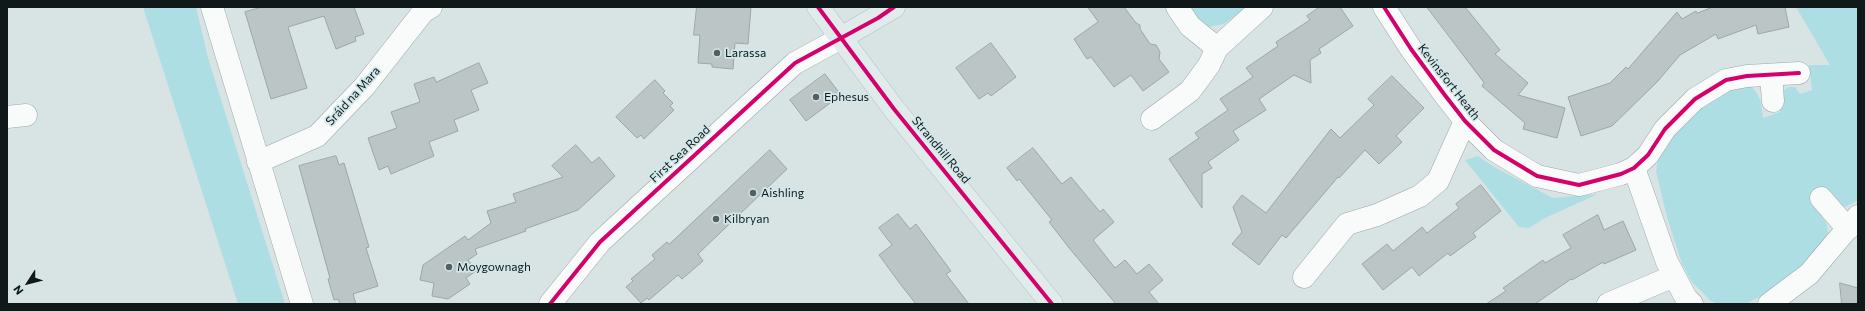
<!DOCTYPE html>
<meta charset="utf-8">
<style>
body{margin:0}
#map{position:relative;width:1865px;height:311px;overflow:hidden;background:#d8e3e4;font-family:Commissioner,sans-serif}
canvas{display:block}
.frame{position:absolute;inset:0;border:8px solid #101819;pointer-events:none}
.north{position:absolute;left:8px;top:263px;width:40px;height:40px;-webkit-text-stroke:3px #d2e7ea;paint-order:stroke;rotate:234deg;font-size:11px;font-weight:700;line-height:16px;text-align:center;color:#101819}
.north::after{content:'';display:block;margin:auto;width:14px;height:18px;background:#101819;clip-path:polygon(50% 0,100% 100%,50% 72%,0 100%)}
</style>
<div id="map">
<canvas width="1865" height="311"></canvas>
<div class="frame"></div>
<div class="north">N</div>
</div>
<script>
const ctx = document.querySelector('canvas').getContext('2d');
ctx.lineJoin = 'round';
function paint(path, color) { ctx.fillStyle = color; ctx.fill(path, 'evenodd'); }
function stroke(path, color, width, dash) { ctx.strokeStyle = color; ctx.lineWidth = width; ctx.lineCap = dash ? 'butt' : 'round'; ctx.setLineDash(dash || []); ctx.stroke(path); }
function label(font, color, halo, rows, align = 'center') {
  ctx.font = font + ' Commissioner,sans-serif'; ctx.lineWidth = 3.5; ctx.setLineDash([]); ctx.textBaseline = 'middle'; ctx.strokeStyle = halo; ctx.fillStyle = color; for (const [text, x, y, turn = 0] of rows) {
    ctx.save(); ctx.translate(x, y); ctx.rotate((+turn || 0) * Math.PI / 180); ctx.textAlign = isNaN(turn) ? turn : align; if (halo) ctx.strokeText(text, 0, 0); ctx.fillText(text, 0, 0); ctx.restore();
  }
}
paint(new Path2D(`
 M143 7H196L208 58 285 304H238Z
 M1190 7H1247L1224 24 1208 27 1198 21Z
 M1796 7H1858V200L1844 208 1814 202 1827 225 1828 236 1812 258 1766 293 1746 304H1719L1711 301 1692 282 1682 264 1667 217 1656 172 1658 157 1663 145 1701 103 1745 81C1760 93 1761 99 1763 118L1780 112 1778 95 1788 87H1795L1800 94 1812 90 1809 65H1830Z
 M1478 156 1494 167 1553 198 1598 194 1545 218 1529 228 1519 227 1465 160Z`), '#addee4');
const building = new Path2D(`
 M263 7H354L364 34 355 37 356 41 336 49 324 16 288 27 307 88 271 99 245 12Z
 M697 7H751L748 44 735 43 733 69 712 67V64L698 63 700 35H694Z
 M1088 7H1124L1136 23 1140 25V29L1150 44 1156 45 1160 52 1159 59 1169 72 1143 91 1131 75 1114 87 1091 57 1087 59 1074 39 1098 22Z
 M1320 7H1340L1353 26 1319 49 1321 53 1310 60 1311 83 1294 75 1259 99 1266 110 1233 131 1239 140 1208 162 1212 168 1202 174V208L1169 159 1199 138 1195 133 1228 110 1220 99 1253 77 1246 68 1278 46 1276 42 1310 20 1307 16Z
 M1427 7H1465L1500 50 1495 54 1528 83 1518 95 1565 108 1557 138 1523 129 1525 123 1482 86 1484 83Z
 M1713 7H1785L1789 27 1758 34 1756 25 1718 39 1716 34 1680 55 1657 82 1612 126 1581 136 1568 97 1610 83 1626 67 1628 69 1677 12 1682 19 1696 11 1697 13Z
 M991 43 1016 77 991 96 988 93 979 99 956 68Z
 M479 63 488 83 471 90 479 110 454 120 458 131 429 142 434 156 391 174 388 166 379 170 368 138 397 128 391 112 420 102 414 84 434 77 436 82Z
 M825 74 841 95 806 121 790 100Z
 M1392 76 1424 108 1396 136 1402 142 1379 164 1365 150 1339 178 1338 177 1286 238 1282 235 1259 265 1232 244 1242 232 1233 207 1242 195 1266 213 1331 129 1340 138 1374 105 1368 99Z
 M655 80 665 91 663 93 673 103 670 106 674 110 644 139 641 135 637 138 616 117Z
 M576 145 592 163 599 157 615 176 578 210 525 229 526 231 475 249 477 254 468 260 476 271 466 278 470 284 448 299 432 296 434 283 420 280 423 265 465 236 468 240 491 223 487 211 516 202 513 194 563 177 552 166Z
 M1033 148 1062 184 1071 177 1100 212 1103 209 1114 222 1093 240 1115 268 1125 260 1137 274 1149 264 1163 280 1149 292 1159 304H1116L1070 249 1049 222 1052 220 1019 179 1017 181 1007 168Z
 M770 150 787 169 698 254 703 261 682 279 678 275 649 300 647 298 641 303 626 287 633 281 631 279 655 259 652 255 667 242 669 244Z
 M336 156 339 165 344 163 369 247 366 248 378 286 353 294 356 304H340L338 299 334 300 328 279 330 278 299 166Z
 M1481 185 1501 211 1473 233 1476 237 1450 256 1448 253 1419 276 1412 267 1383 290 1362 264 1387 244 1393 251 1422 227 1427 233 1459 208 1456 204Z
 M898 214 910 229 916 224 951 271 946 274 969 304H916L901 285 879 255 892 245 879 228Z
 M1598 215 1604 230 1623 221 1636 250 1604 264 1603 262 1572 280 1571 279 1535 304H1486L1506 291 1503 288 1543 260 1545 263 1571 248 1563 235Z
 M1840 283 1858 288V304H1842Z`);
paint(building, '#bcc5c6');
stroke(building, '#9da5a6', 1);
const minor = new Path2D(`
 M212 7 302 304
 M1177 7 1190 26 1217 48
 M1384 7 1411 49 1444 94 1465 121 1494 150 1537 176 1579 185 1621 174 1634 168 1648 155 1665 129 1695 99 1726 80 1747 76 1799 73
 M1771 75 1773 101
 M7 117 26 115
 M1152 119 1190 91 1209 65 1217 48 1262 7
 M258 162 317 136 364 87 423 12 431 7
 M1634 168 1667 262 1686 298 1692 304
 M1821 198 1848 229
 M1304 277 1347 224 1377 215 1420 196 1438 181 1465 121
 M550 304 600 242 748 106 795 63 841 38
 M1608 304 1674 276
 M1769 304 1809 274 1858 216`);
const major = new Path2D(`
 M818 7 894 109 1052 304
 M841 38 894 7`);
stroke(minor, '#9ea6a7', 23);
stroke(major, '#b8bebf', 23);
stroke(minor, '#f9fbfb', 22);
stroke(major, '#e0ecec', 22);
stroke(new Path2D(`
 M818 7 894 109 1052 304
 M1384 7 1411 49 1444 94 1465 121 1494 150 1537 176 1579 185 1621 174 1634 168 1648 155 1665 129 1695 99 1726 80 1747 76 1799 73
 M550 304 600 242 795 63 878 18 894 7`), '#d6006c', 4);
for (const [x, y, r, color] of [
 [717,53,4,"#565f60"],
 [816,97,4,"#565f60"],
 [753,193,4,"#565f60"],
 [716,219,4,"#565f60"],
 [449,267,4,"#565f60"]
]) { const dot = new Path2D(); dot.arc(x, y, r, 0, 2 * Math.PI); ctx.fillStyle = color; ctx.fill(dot); stroke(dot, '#d2e7ea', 1.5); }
label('12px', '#101819', '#d2e7ea', [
 ["Larassa",725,53],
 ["Ephesus",824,97],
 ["Aishling",761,193],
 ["Kilbryan",724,219],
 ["Moygownagh",457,267]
], 'left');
label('12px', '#101819', '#d2e7ea', [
 ["Kevinsfort Heath",1449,82,52],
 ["Sráid na Mara",353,96,-48],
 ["Strandhill Road",941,150,50],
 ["First Sea Road",680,154,-43]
]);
</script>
